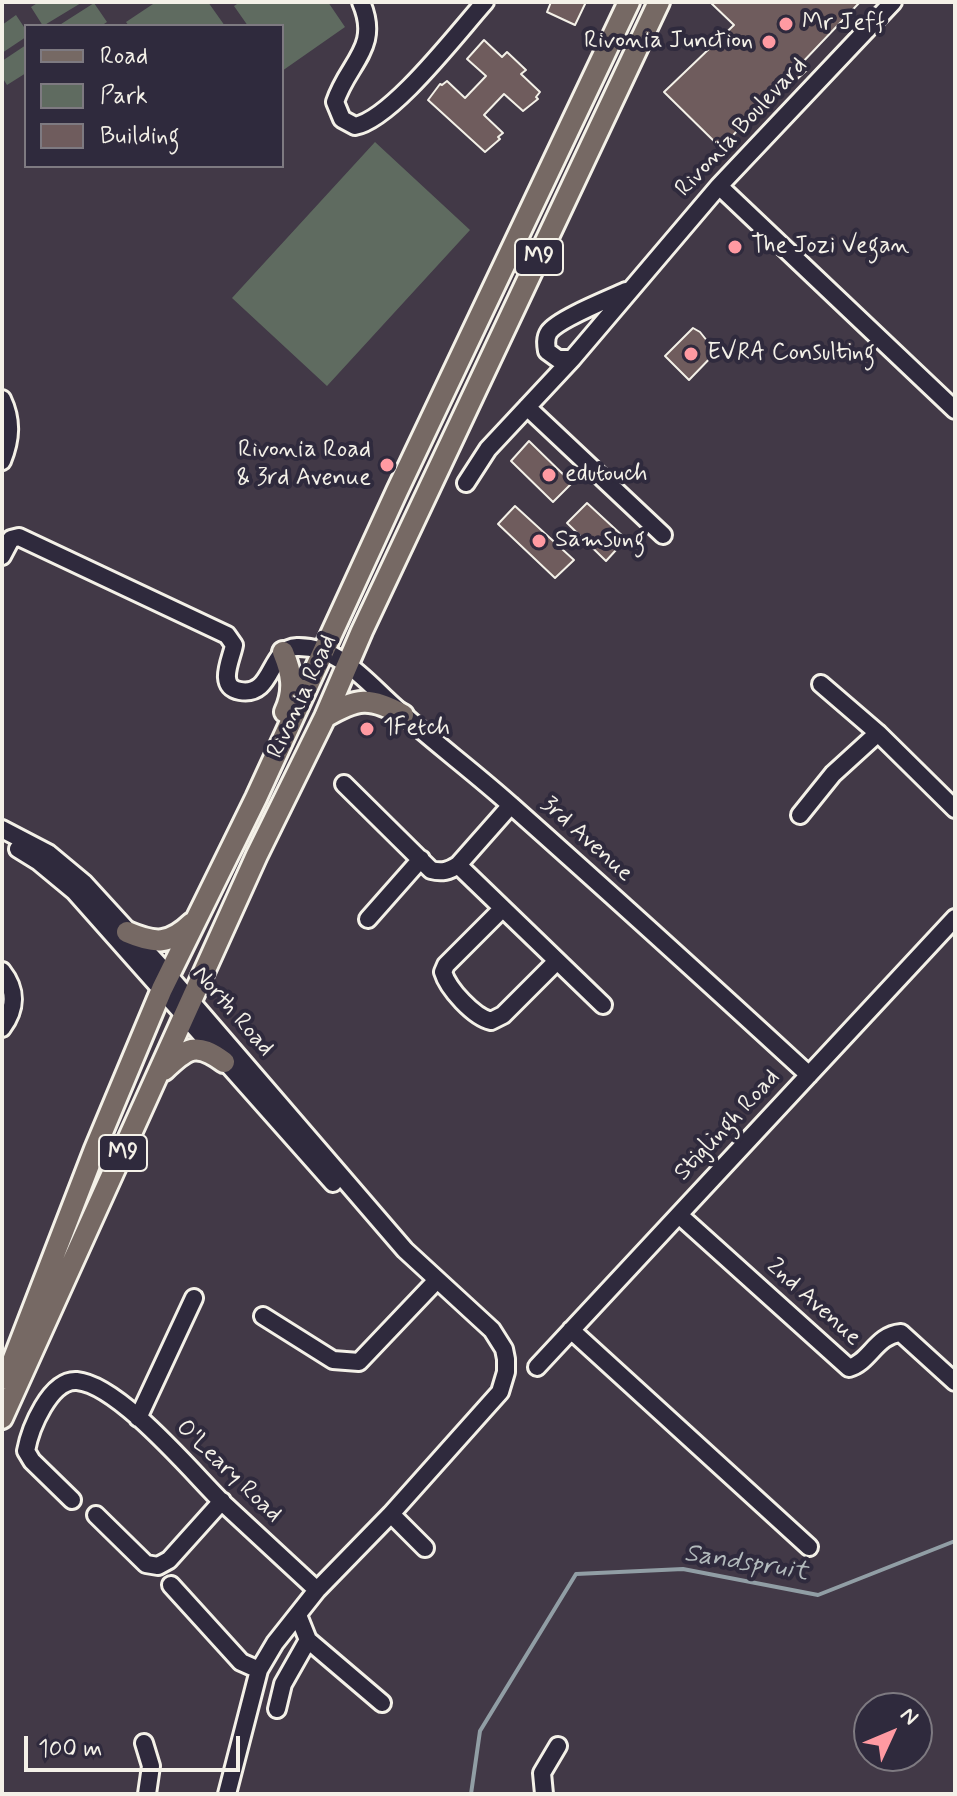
<!DOCTYPE html>
<style>
body{margin:0}
#map{position:relative;width:957px;height:1796px;overflow:hidden;background:#423947;font-family:Mynerve,sans-serif}
canvas{display:block}
.frame{position:absolute;inset:0;border:4px solid #f4f1e8;pointer-events:none}
.legend{position:absolute;left:24px;top:24px;width:260px;height:144px;box-sizing:border-box;background:#2f2a3d;border:2px solid #7e7a81;margin:0;padding:10px 14px;list-style:none;font-size:24px;color:#f4f1e8}
.legend li{display:flex;align-items:center;gap:16px;height:40px}
.legend b{width:40px;border:2px solid #7e7a81}
.north{position:absolute;left:853px;top:1692px;width:80px;height:80px;box-sizing:border-box;background:#2f2a3d;border:2px solid #7e7a81;border-radius:50%;rotate:46deg;font-size:22px;font-weight:700;line-height:32px;text-align:center;color:#f4f1e8}
.north::after{content:'';display:block;margin:auto;width:28px;height:36px;background:#ff9aa2;clip-path:polygon(50% 0,100% 100%,50% 72%,0 100%)}
.scale{position:absolute;left:24px;top:1736px;width:216px;height:36px;box-sizing:border-box;border:4px solid #f4f1e8;border-top:0;padding-left:10px;font-size:24px;line-height:28px;white-space:nowrap;color:#f4f1e8;-webkit-text-stroke:6px #2f2a3d;paint-order:stroke}
</style>
<div id="map">
<canvas width="957" height="1796"></canvas>
<div class="frame"></div>
<ul class="legend">
<li><b style="height:10px;background:#766964"></b>Road</li>
<li><b style="height:22px;background:#5f6b60"></b>Park</li>
<li><b style="height:22px;background:#6f5c5d"></b>Building</li>
</ul>
<div class="north">N</div>
<div class="scale">100 m</div>
</div>
<script>
const ctx = document.querySelector('canvas').getContext('2d');
ctx.lineJoin = 'round';
function paint(path, color) { ctx.fillStyle = color; ctx.fill(path, 'evenodd'); }
function stroke(path, color, width, dash) { ctx.strokeStyle = color; ctx.lineWidth = width; ctx.lineCap = dash ? 'butt' : 'round'; ctx.setLineDash(dash || []); ctx.stroke(path); }
function label(font, color, halo, rows, align = 'center') {
  ctx.font = font + ' Mynerve,sans-serif'; ctx.lineWidth = 8; ctx.setLineDash([]); ctx.textBaseline = 'middle'; ctx.strokeStyle = halo; ctx.fillStyle = color; for (const [text, x, y, turn = 0] of rows) {
    ctx.save(); ctx.translate(x, y); ctx.rotate((+turn || 0) * Math.PI / 180); ctx.textAlign = isNaN(turn) ? turn : align; if (halo) ctx.strokeText(text, 0, 0); ctx.fillText(text, 0, 0); ctx.restore();
  }
}
paint(new Path2D(`
 M39 2H81V3L43 26 31 7Z
 M156 2H208L225 26H129L126 22Z
 M240 2H328L345 27 282 71V26H248L234 6Z
 M94 3 107 22 101 26H58Z
 M16 15 26 30V37L2 53V25Z
 M26 45V73L7 85 2 77V61Z
 M375 142 470 230 327 386 232 298Z`), '#5f6b60');
stroke(new Path2D(`
 M471 1794 480 1731 576 1574 683 1569 818 1595 955 1541`), '#919ea5', 4);
const building = new Path2D(`
 M551 2H586L575 25 547 12Z
 M710 2H860L800 65 807 70 794 82 788 77 721 148 664 92 734 25Z
 M484 40 502 57 507 52 526 70 521 74 540 92 536 97 538 99 523 111 504 94 484 115 503 133 498 137 500 139 485 152 428 100 440 84 442 85 447 81 465 98 486 76 467 59Z
 M693 328 700 332 716 352 689 380 665 356Z
 M529 441 572 483 553 502 511 461Z
 M587 503 626 539 606 561 567 523Z
 M515 506 574 560 555 578 498 524Z`);
paint(building, '#6f5c5d');
stroke(building, '#f4f1e8', 2);
const minor = new Path2D(`
 M361 2C381 48 348 62 335 102L342 119 355 126C392 119 458 32 485 2
 M719 186 955 410
 M572 359H558L547 351C546 345 545 338 549 332 558 319 609 299 626 291
 M2 399C12 420 11 439 2 461
 M527 407 663 535
 M466 483 488 449 572 359 719 186 893 2
 M2 556 11 539 19 537 227 635 234 645C232 658 216 687 240 691 274 697 268 648 297 647 334 646 360 674 384 697 425 736 471 769 513 807 612 895 711 985 809 1075
 M821 684 878 733 955 809
 M344 784 431 870C442 873 449 871 458 865L511 805
 M800 815 833 774 878 733
 M2 829 48 853 84 883 169 976 405 1250 492 1330 504 1349 506 1359V1372L500 1392 391 1514 317 1590 275 1643 259 1670 227 1794
 M18 849 39 862 74 891 333 1183
 M458 865 603 1005
 M502 909 446 965 443 972C448 989 474 1017 491 1021L503 1015 557 961
 M368 919 421 859
 M2 971C17 990 16 1009 2 1028
 M679 1215 849 1368C870 1362 876 1335 901 1333L955 1382
 M263 1316 333 1360 359 1362 437 1280
 M571 1330 809 1547
 M537 1367 955 918
 M138 1418 194 1298
 M72 1500 32 1461 26 1451C30 1429 50 1379 77 1381 119 1385 191 1471 222 1502 254 1532 286 1561 317 1590
 M391 1514 425 1548
 M96 1515 146 1564 158 1566 169 1560 222 1501
 M171 1585 241 1662 259 1670
 M298 1615 308 1640 382 1703
 M277 1709 283 1684 308 1640
 M144 1743 151 1766 147 1794
 M544 1794 542 1773 558 1746`);
const major = new Path2D(`
 M283 652C292 674 295 690 285 712
 M325 717C357 698 370 696 403 715
 M127 932C155 944 169 945 192 923
 M164 1070C187 1048 196 1041 224 1062
 M6 1379 95 1149 162 989 256 798 397 491 629 2
 M2 1418 257 855 325 717 362 631 659 2`);
stroke(minor, '#f4f1e8', 22);
stroke(major, '#f4f1e8', 26);
stroke(minor, '#2f2a3d', 16);
stroke(major, '#766964', 20);
for (const [x, y, r, color] of [
 [786,24,8,"#ff9aa2"],
 [769,42,8,"#ff9aa2"],
 [735,247,8,"#ff9aa2"],
 [691,354,8,"#ff9aa2"],
 [387,465,8,"#ff9aa2"],
 [549,475,8,"#ff9aa2"],
 [539,541,8,"#ff9aa2"],
 [367,729,8,"#ff9aa2"]
]) { const dot = new Path2D(); dot.arc(x, y, r, 0, 2 * Math.PI); ctx.fillStyle = color; ctx.fill(dot); stroke(dot, '#2f2a3d', 3); }
for (const [x, y, w] of [
 [539,257,48],
 [123,1153,48]
]) { const box = new Path2D(); box.roundRect(x - w / 2, y - 18, w, 36, 6); ctx.fillStyle = '#2f2a3d'; ctx.fill(box); stroke(box, '#f4f1e8', 2); }
label('bold 22px', '#f4f1e8', null, [
 ["M9",539,257],
 ["M9",123,1153]
]);
label('24px', '#f4f1e8', '#2f2a3d', [
 ["Mr Jeff",802,24],
 ["Rivonia Junction",753,42,"right"],
 ["The Jozi Vegan",751,247],
 ["EVRA Consulting",707,354],
 ["Rivonia Road",371,451,"right"],
 ["& 3rd Avenue",371,479,"right"],
 ["edutouch",565,475],
 ["Samsung",555,541],
 ["1Fetch",383,729]
], 'left');
label('24px', '#f4f1e8', '#2f2a3d', [
 ["Rivonia Boulevard",742,128,-47],
 ["Rivonia Road",303,697,-65],
 ["3rd Avenue",586,840,42],
 ["North Road",232,1012,49],
 ["Stiglingh Road",728,1126,-47],
 ["2nd Avenue",813,1303,42],
 ["O'Leary Road",228,1472,44]
]);
label('italic 26px', '#b2babc', '#2f2a3d', [
 ["Sandspruit",746,1564,9]
]);
</script>
